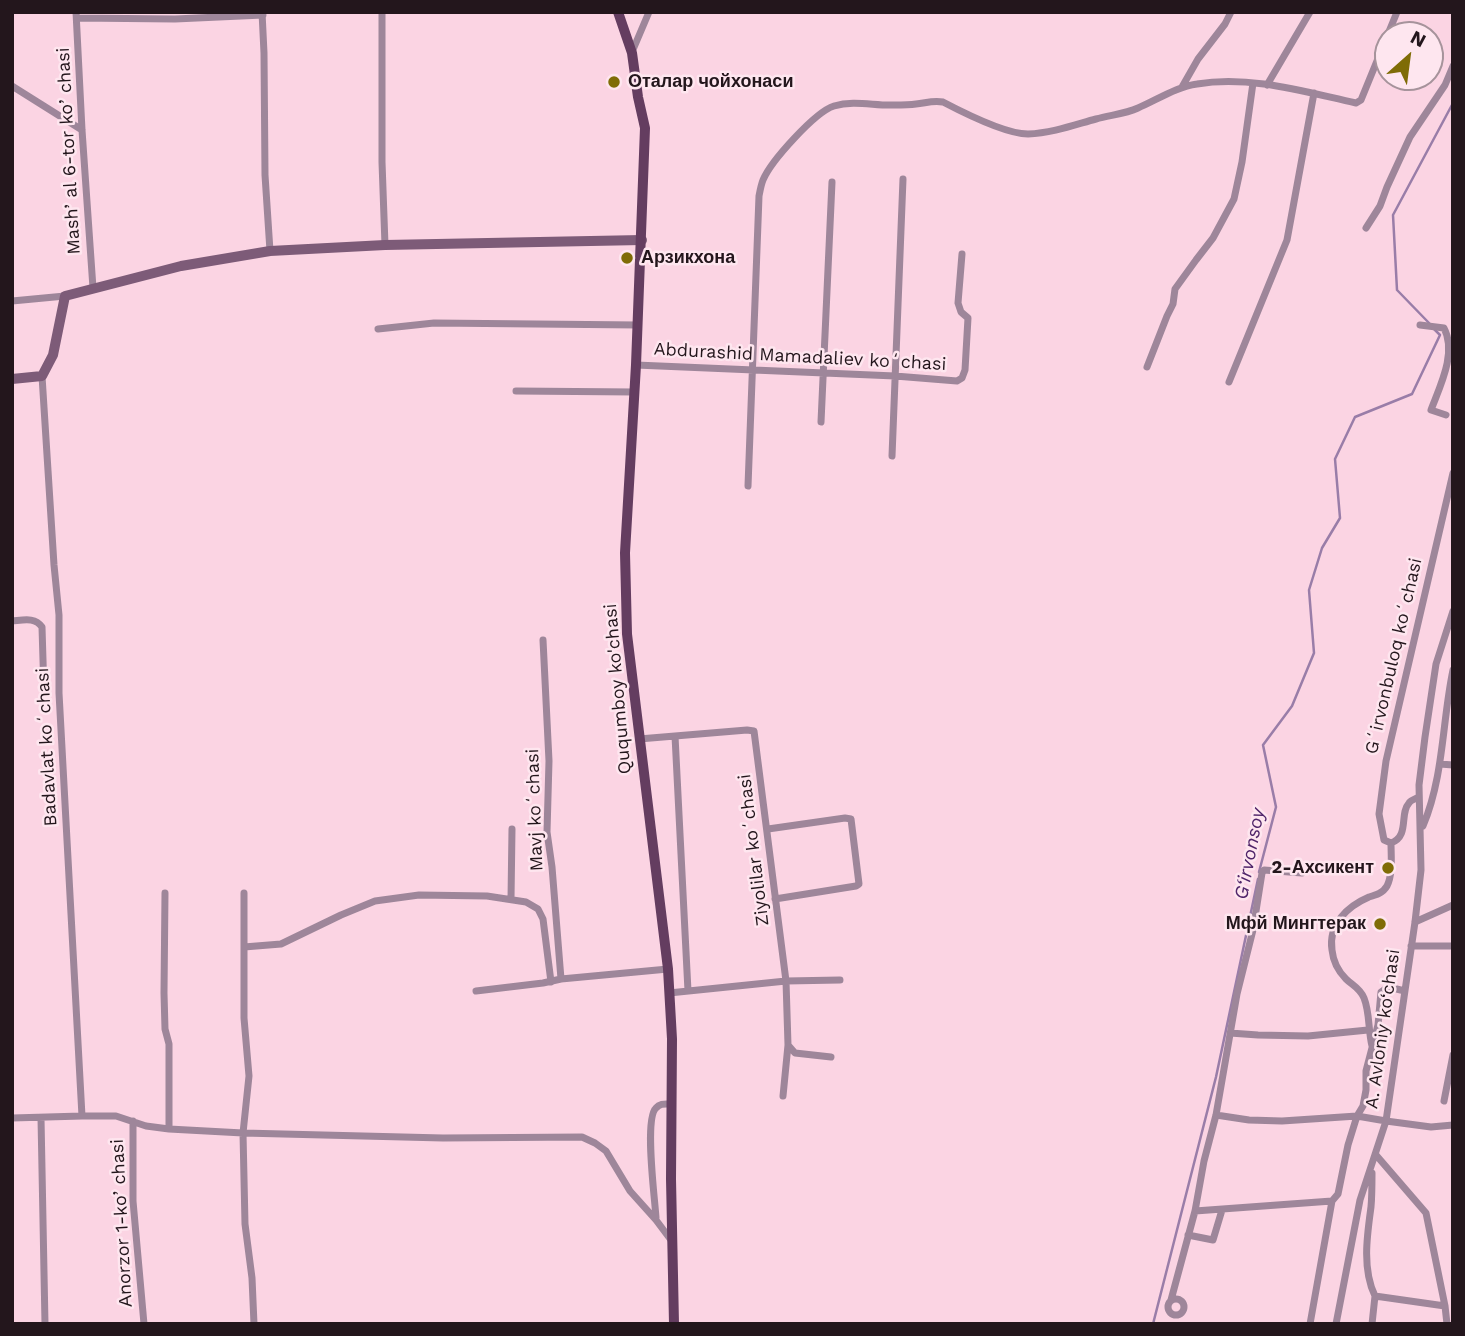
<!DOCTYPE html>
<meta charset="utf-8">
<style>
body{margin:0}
#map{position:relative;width:1465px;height:1336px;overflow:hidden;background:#fbd4e3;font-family:"Work Sans",sans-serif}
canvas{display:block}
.frame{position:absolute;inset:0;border:14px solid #23161c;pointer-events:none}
.north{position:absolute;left:1374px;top:21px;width:70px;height:70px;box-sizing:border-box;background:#fee6ef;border:2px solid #a6939b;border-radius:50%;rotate:28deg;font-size:19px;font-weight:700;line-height:28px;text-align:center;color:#23161c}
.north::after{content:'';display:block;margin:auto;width:24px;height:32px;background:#7f6c06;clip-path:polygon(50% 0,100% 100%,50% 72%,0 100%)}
</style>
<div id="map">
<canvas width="1465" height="1336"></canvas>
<div class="frame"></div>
<div class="north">N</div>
</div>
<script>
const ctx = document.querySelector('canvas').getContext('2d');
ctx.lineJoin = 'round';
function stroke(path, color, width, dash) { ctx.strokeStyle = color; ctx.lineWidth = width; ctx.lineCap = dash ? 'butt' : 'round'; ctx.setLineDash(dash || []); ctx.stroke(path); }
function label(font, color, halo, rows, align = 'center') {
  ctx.font = font + ' "Work Sans",sans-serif'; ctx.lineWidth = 5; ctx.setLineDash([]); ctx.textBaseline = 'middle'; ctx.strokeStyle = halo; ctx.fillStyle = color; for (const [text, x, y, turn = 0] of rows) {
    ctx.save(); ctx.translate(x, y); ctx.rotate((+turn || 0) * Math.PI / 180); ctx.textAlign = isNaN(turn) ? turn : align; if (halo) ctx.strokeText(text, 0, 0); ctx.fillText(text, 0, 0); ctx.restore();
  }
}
stroke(new Path2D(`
 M1430 324 1397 290 1393 215 1453 103
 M1259 872 1276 807 1263 745 1292 706 1314 653 1309 590 1322 548 1340 518 1335 459 1355 417 1412 394 1440 335 1434 329
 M1153 1324 1216 1077 1258 879`), '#997da8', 2.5);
stroke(new Path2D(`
 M76 12 82 130 93 288
 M262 12 264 53 265 175 270 251
 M382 12V162L385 245
 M77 18 175 19 263 15
 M632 52 649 12
 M1267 85 1310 12
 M12 86 82 130
 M1182 87 1198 59 1225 24 1231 12
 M1366 228 1380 206 1387 187 1410 137 1445 85 1453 66
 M12 301 65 296
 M1420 325 1444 328C1457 353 1440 386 1431 410L1446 415
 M378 329 434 323 638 325
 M636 365 895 376 957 381 962 378 965 370 968 318 961 312 958 303 962 254
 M1147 367 1167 316 1173 304 1175 289 1196 260 1213 238 1234 199 1242 162 1253 83
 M42 376 54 565 59 615V693L82 1116
 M1229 382 1287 240 1314 93
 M516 391 634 392
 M821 422 832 182
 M892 456 903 179
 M748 486 759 196C760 191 761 185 763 180 771 161 815 112 834 106 854 100 875 106 894 105 902 105 909 105 916 104 926 103 933 100 943 102 964 113 1006 134 1028 134 1052 133 1074 125 1096 119 1110 115 1125 114 1138 108 1157 100 1176 87 1197 84 1250 75 1305 92 1356 103L1361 100 1397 12
 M12 621C24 620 35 617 42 627L44 693
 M543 640 549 761 547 832 552 867 561 979
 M675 736 688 991
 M639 739 747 730 754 731 786 981 788 1045 795 1053 831 1057
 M1440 764 1453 765
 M1419 797C1415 799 1411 800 1409 803 1399 814 1410 836 1391 843L1384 840 1379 814 1386 761 1453 473
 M1423 826C1444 776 1442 722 1453 670
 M768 829 845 818 851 819 859 884 856 886 775 899
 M165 893 164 993 165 1029 169 1044V1129
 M244 893V1018L249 1076 243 1133 245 1224 252 1278 254 1324
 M511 899 512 829
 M1415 922 1453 905
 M1411 946H1453
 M244 947 281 944 341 915 375 901 419 895 487 896 526 902 538 909 543 919 551 982
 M476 991 543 983 561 979 668 969
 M669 993 786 981 840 980
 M1230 1033 1258 1035 1308 1036 1368 1030
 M1372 1046C1368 1030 1370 1013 1364 998 1360 988 1352 985 1346 979 1338 971 1333 960 1332 950 1328 924 1348 906 1369 897 1376 895 1383 893 1387 886 1393 874 1391 856 1391 843
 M783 1096 788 1045
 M1444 1101 1453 1055
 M1216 1115 1249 1120 1282 1121 1357 1116 1386 1121 1431 1127 1453 1125
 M12 1118 82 1116H116L146 1126 169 1129 243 1133 443 1138 582 1137 595 1143 606 1151 630 1191 656 1220 671 1240
 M41 1118 45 1324
 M133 1121V1201L144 1324
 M1376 1155 1426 1213 1445 1306 1447 1324
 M1372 1173C1372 1184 1372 1196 1371 1207 1367 1236 1362 1269 1375 1296
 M1195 1211 1332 1201
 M656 1218C655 1199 644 1119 656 1108 660 1103 665 1104 671 1104
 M1188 1235 1213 1240 1222 1210
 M1168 1307a8 8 0 1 1 16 0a8 8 0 1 1-16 0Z
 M1171 1300 1195 1211 1204 1161 1216 1115 1237 994 1253 930 1262 873 1264 870 1302 873
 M1310 1324 1332 1201 1338 1194 1348 1145 1357 1116 1363 1106 1366 1090V1071L1378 1025 1381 992 1388 987 1405 991
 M1336 1324 1360 1200 1386 1121 1415 922 1421 870 1419 785 1425 737 1436 664 1453 611
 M1372 1324 1375 1296 1445 1306`), '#9e869a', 7);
stroke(new Path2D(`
 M12 379 42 376 53 355 65 296 181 266 270 251 385 245 642 240`), '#7d5b78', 10);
stroke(new Path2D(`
 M618 12 632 53 638 97 645 128 636 365 625 553 627 634 668 969 672 1039 671 1179 674 1324`), '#643d60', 10);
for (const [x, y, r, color] of [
 [614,82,7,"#7f6c06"],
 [627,258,7,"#7f6c06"],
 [1388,868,7,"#7f6c06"],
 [1380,924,7,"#7f6c06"]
]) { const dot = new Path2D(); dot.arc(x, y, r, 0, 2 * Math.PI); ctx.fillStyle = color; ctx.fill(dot); stroke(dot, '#fee6ef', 2.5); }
label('bold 18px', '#23161c', '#fee6ef', [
 ["Оталар чойхонаси",628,82],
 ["Арзикхона",641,258],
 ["2-Ахсикент",1374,868,"right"],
 ["Мфй Мингтерак",1366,924,"right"]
], 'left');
label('18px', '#23161c', '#fee6ef', [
 ["Mashʼal 6-tor koʼchasi",69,151,-93],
 ["Abdurashid Mamadaliev koʻchasi",800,357,3],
 ["Gʻirvonbuloq koʻchasi",1394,656,-77],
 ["Ququmboy ko'chasi",618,689,-95],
 ["Badavlat koʻchasi",47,747,-93],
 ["Mavj koʻchasi",535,810,-92],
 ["Ziyolilar koʻchasi",754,850,-97],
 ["A. Avloniy ko‘chasi",1383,1029,-82],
 ["Аnorzor 1-koʼchasi",122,1223,-93]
]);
label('italic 19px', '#50256a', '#fee6ef', [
 ["G‘irvonsoy",1250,854,-79]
]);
</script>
